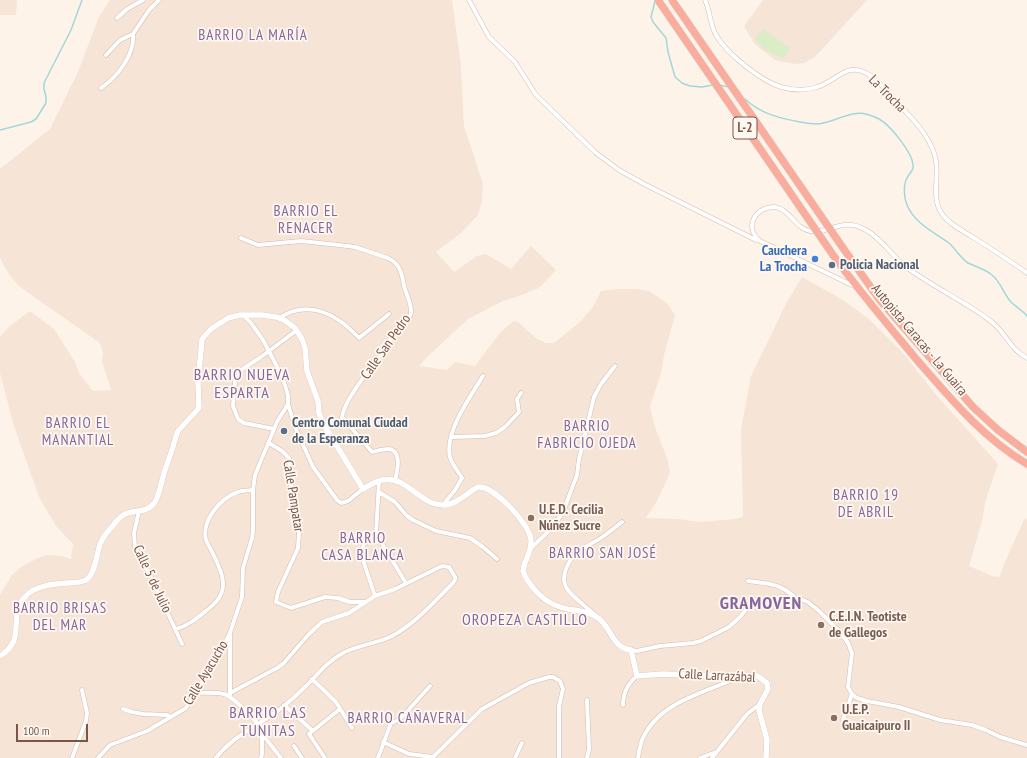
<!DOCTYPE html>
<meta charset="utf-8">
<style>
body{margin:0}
#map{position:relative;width:1027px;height:758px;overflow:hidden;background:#fdf3e9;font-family:"PT Sans Narrow",sans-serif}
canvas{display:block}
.scale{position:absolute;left:16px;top:724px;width:72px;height:18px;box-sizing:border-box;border:2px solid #7a564a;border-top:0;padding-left:5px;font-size:12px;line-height:14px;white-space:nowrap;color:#7a564a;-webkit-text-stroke:3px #fff8f0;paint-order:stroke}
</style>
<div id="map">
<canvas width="1027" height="758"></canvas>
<div class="scale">100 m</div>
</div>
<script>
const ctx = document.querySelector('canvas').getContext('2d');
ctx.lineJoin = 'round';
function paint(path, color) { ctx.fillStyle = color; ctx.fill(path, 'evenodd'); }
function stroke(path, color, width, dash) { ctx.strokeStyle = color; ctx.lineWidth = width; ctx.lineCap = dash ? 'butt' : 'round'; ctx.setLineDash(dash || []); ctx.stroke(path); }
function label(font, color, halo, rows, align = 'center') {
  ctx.font = font + ' "PT Sans Narrow",sans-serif'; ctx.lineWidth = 3.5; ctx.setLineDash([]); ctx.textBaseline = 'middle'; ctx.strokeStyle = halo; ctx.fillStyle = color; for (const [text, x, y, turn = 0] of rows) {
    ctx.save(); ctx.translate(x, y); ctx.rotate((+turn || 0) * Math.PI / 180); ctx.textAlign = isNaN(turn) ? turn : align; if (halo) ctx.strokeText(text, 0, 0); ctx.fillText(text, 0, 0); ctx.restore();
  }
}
paint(new Path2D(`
 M0 0H17L16 15H0Z
 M110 0H452L461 66 464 126 483 184 482 201 478 215 461 233 436 252 454 272 477 256 486 254 511 269 531 246 556 270 539 288 516 297 503 301 468 319 424 360 419 366 447 370 455 362 475 366 500 333 512 322 517 321 537 339 546 343H554L579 323 593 307 601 291 619 289H637L649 291 667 303 675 315 664 355 661 373 650 407 655 427 668 461 670 473 657 501 646 518 678 519 699 522 735 519 743 517 741 429 751 376 787 302 802 277 843 300 869 319 901 351 939 398 998 464 985 502 983 517 969 566 992 576 999 577 1011 548 1025 518 1027 520V758H0V595L12 575 21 567 38 558 47 555 61 556 71 559 73 544 56 526 39 497 13 423 0 373V337L10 326 30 311 54 329 75 362 79 373 93 391 111 390 102 361 103 353 100 343 20 287 10 276 0 258V169L50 129 78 72 98 19Z
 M763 0H867L815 57 804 63 795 64 775 60 761 49 754 43 744 26Z`), '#f6e4d7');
paint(new Path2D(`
 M763 29 790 48 783 58 765 50 755 39Z`), '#d9edc6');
stroke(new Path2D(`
 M655 1 651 17 653 22 666 38 668 52 675 77 682 83 690 86 702 87 713 85
 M719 85 729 87
 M745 99C761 114 779 118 800 122 805 123 812 124 818 124 842 121 852 105 879 119 890 125 915 155 913 168 912 172 909 174 907 178 903 185 904 198 907 205 915 224 934 232 949 243 956 249 960 258 968 263 976 267 985 269 992 275 1001 282 1003 293 1011 302 1016 307 1022 310 1027 316
 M0 130 31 122 36 119 46 103V97L44 89V83L71 30 82 0`), '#a1d8db', 1.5);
const street = new Path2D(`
 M469 0 489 37 515 62 536 95 596 153 619 170 644 184 756 240
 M705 0C710 11 710 24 716 35 726 53 761 81 781 87 792 90 806 91 817 87 838 81 847 59 871 76 880 82 887 91 894 99 910 117 932 136 936 161 939 179 931 198 942 214 949 224 961 230 971 236 990 248 1009 260 1027 273
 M117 18 127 9 143 0
 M106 55 120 40 133 34 149 10 159 0
 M101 88C117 77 135 55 133 34
 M241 238 258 245 301 241 339 245 355 247 388 258C400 264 402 273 404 286 406 294 412 304 411 313 410 319 401 324 397 329 391 336 388 345 382 353 371 368 344 400 342 417L372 452C377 451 383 449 388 449 403 450 397 472 395 481
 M854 286 760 241C744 228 754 208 773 207 789 207 795 229 810 231 830 235 841 216 866 230 882 239 892 256 906 267 934 288 967 302 993 323 1006 334 1011 350 1027 358
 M243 315 251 323 263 340 282 376 288 395V404L295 427 313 467 337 500 341 503 348 501 363 489
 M279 318C309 299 337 314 359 338L389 314
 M274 429 244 423 238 419 233 406 235 381 241 370 261 357 297 330
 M452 437 485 436 496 433 505 427 519 412 517 399 521 393
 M269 443 282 451 289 458 293 513 299 533 298 548 278 592 276 602 291 608 325 597 338 598 350 602H365
 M379 481 376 534 406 583
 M379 492 395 502 407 516 413 520 436 531 470 538 483 547 497 559
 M443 505 455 490 462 478C458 471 452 465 450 457 444 432 471 396 483 376
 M139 511 134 533 135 547 152 579 182 644
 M529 550 552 528 563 512 577 475 579 459 594 397 601 384 615 366
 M748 581C770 584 779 583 796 598
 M375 596 361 554 364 544 376 534
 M595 615C586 606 571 597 566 587 563 582 564 577 565 572 570 555 580 550 594 542 604 537 613 529 622 522
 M176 629C188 626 197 618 207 610 230 593 225 577 213 554 211 549 208 545 206 540 201 520 221 498 238 492 243 490 248 491 253 490
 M230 635V695
 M631 650 637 651 660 646 693 643 701 641 729 627 741 616 750 604 758 599 784 597 800 599 808 602 819 611 841 633 848 643 852 653 848 687 852 694 857 698 867 701 899 707 940 720 972 725 986 730 1000 737 1027 745
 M312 679 336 702 352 728
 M195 693C205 693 215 692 224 694 235 698 250 715 258 724
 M587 700 589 749 587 758
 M284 705 313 731
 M623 705C623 693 627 684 637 676
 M123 709 132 712 143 714 167 715 171 717
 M843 720 852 694
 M258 724 259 730 281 758
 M383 742 409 754 433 757 482 709 529 683 549 677H553L560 681 563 689 559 706V758
 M294 746 302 758
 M72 758 86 721 87 713 82 690
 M98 758 110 745 147 731 186 708 219 654 230 633 242 597 243 568 252 538 253 531V490L255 475 277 422 288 404
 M216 758C232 737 258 725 279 710 288 703 298 694 306 686 318 674 328 661 343 653 358 645 376 644 392 636 415 624 433 603 452 584L455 580V577L449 567 442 566 395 589 375 596 349 613 322 622 309 634 283 664 277 668 230 693
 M261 758 262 754V733
 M325 758 309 734 340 709
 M378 758 391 723 399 720 403 716 430 686
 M515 758 522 743
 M638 758C639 752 640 746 642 740 658 702 704 693 737 678
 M700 758 716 752
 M712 758 747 714 760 704`);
const secondary = new Path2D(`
 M0 656C28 639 6 617 26 596 36 585 55 584 69 583 75 582 81 583 86 580 95 575 97 553 100 544 103 538 106 533 110 529 115 523 119 517 125 514 135 510 148 513 155 502 160 493 161 483 164 473 168 461 173 449 176 436L178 431 199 408 198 383 202 339 211 329 228 318 240 315H262L276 317 284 320 295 328 302 339 305 348 307 371 318 401 319 413 323 423 363 489C369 486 375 481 382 480 407 475 419 505 443 505 456 505 467 493 478 487 494 485 530 525 531 540 532 551 524 561 523 571 525 578 529 583 534 589 545 602 557 608 574 610 581 611 588 612 595 616 612 625 610 647 631 650L637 676 663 674 740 677 755 675 759 677 767 683 768 689 760 704 759 710 767 740 766 758`);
const highway = new Path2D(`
 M843 248 879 299 973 407 998 430 1027 452
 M833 255C859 291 888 325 917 360 951 399 982 437 1027 464`);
stroke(street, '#d3bcb0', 5);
stroke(secondary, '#d7bbad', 6);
stroke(highway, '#dad0cc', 8);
stroke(street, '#fff', 4);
stroke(secondary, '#fff', 5.5);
stroke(highway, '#faac9d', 7);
const highwayBridge = new Path2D(`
 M658 0 833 255
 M672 0 843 248`);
stroke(highwayBridge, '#dad0cc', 8, []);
stroke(highwayBridge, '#faac9d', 7);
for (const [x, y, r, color] of [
 [815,259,4,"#3f7fe0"],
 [832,265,4,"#5c6f8a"],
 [284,431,4,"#5c6f8a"],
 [531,518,4,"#8d6e63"],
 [821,625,4,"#8d6e63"],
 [834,718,4,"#8d6e63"]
]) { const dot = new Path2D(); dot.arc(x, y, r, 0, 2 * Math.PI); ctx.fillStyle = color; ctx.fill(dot); stroke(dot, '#fff8f0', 1.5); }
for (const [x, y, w] of [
 [745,128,24]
]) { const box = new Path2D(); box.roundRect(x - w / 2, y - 11, w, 22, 3); ctx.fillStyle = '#fff8f0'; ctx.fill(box); stroke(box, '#7a564a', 1); }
label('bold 13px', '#7a564a', null, [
 ["L-2",745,128]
]);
label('14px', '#7a564a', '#fff8f0', [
 ["La Trocha",887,94,45],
 ["Autopista Caracas - La Guaira",919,340,50],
 ["Calle San Pedro",386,347,-55],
 ["Calle Pampatar",293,496,81],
 ["Calle 5 de Julio",152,579,65],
 ["Calle Ayacucho",206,673,-59],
 ["Calle Larrazábal",717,676,3]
]);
label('bold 14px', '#366cbe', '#fff8f0', [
 ["Cauchera",807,251],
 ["La Trocha",807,267]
], 'right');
label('bold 14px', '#4e5e75', '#fff8f0', [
 ["Policia Nacional",840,265],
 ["Centro Comunal Ciudad",292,423],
 ["de la Esperanza",292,439]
], 'left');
label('bold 14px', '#785e54', '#fff8f0', [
 ["U.E.D. Cecilia",539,510],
 ["Núñez Sucre",539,526],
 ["C.E.I.N. Teotiste",829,617],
 ["de Gallegos",829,633],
 ["U.E.P.",842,710],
 ["Guaicaipuro II",842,726]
], 'left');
ctx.letterSpacing = '1px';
label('15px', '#85669d', '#fff8f0', [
 ["BARRIO LA MARÍA",253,36],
 ["BARRIO EL",306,212],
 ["RENACER",306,229],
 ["BARRIO EL",78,424],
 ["MANANTIAL",78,441],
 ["BARRIO",587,427],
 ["FABRICIO OJEDA",587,444],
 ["BARRIO 19",866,496],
 ["DE ABRIL",866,513],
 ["BARRIO",363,539],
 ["CASA BLANCA",363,556],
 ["BARRIO SAN JOSÉ",603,554],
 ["BARRIO BRISAS",60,609],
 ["DEL MAR",60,626],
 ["BARRIO CAÑAVERAL",408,719]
]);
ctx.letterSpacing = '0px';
ctx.letterSpacing = '1px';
label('16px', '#85669d', '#fff8f0', [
 ["BARRIO NUEVA",242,375],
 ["ESPARTA",242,393],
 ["OROPEZA CASTILLO",525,620],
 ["BARRIO LAS",268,713],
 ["TUNITAS",268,731]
]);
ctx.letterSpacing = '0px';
ctx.letterSpacing = '1px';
label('bold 18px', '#85669d', '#fff8f0', [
 ["GRAMOVEN",761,604]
]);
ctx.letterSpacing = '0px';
</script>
